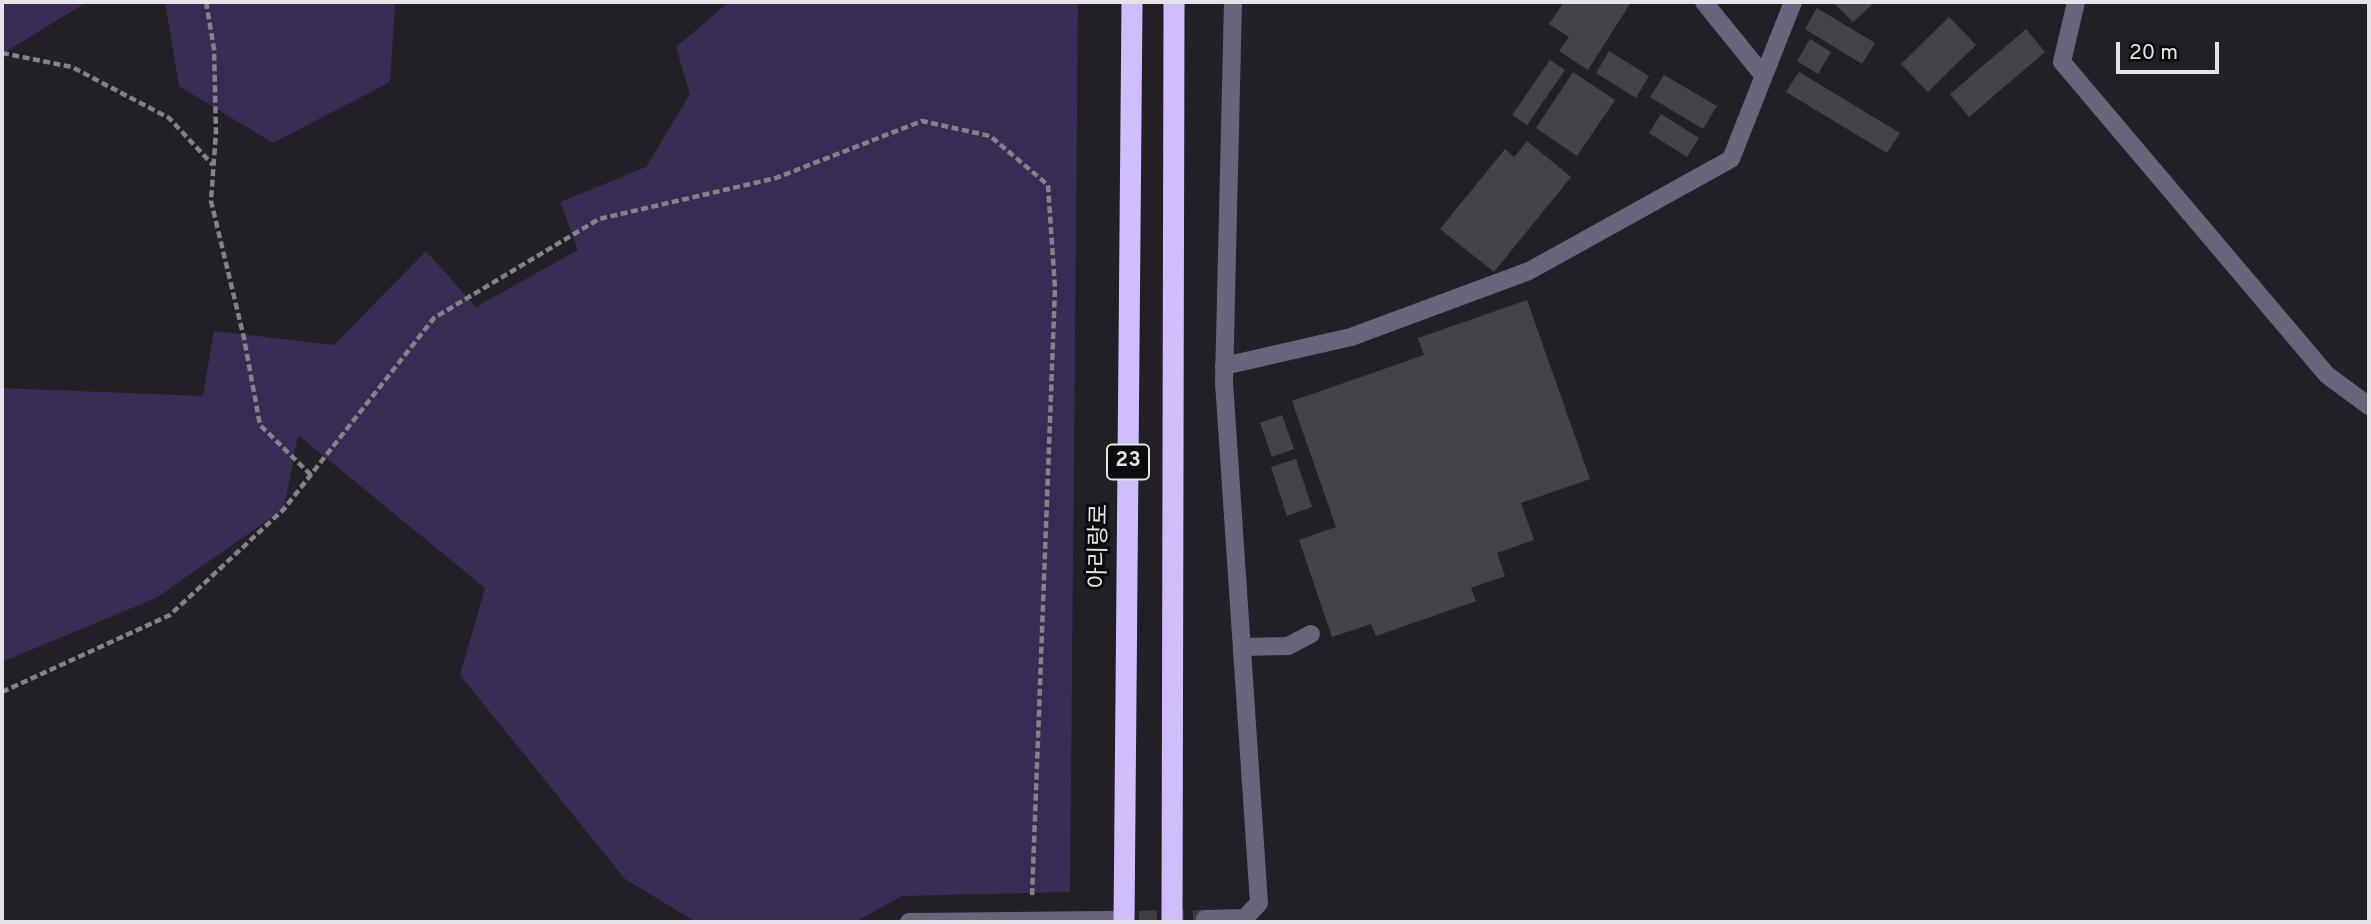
<!DOCTYPE html>
<meta charset="utf-8">
<style>
body{margin:0}
#map{position:relative;width:2371px;height:924px;overflow:hidden;background:#222026;font-family:Overpass,sans-serif}
canvas{display:block}
.frame{position:absolute;inset:0;border:4px solid #e4e3e7;pointer-events:none}
.scale{position:absolute;left:2116px;top:42px;width:103px;height:32px;box-sizing:border-box;border:4px solid #e4e3e7;border-top:0;padding-left:9px;font-size:21px;line-height:24px;white-space:nowrap;color:#e4e3e7;-webkit-text-stroke:5px #0b0a0d;paint-order:stroke}
</style>
<div id="map">
<canvas width="2371" height="924"></canvas>
<div class="frame"></div>
<div class="scale">20 m</div>
</div>
<script>
const ctx = document.querySelector('canvas').getContext('2d');
ctx.lineJoin = 'round';
function paint(path, color) { ctx.fillStyle = color; ctx.fill(path, 'evenodd'); }
function stroke(path, color, width, dash) { ctx.strokeStyle = color; ctx.lineWidth = width; ctx.lineCap = dash ? 'butt' : 'round'; ctx.setLineDash(dash || []); ctx.stroke(path); }
function label(font, color, halo, rows, align = 'center') {
  ctx.font = font + ' Overpass,"Noto Sans KR",sans-serif'; ctx.lineWidth = 6; ctx.setLineDash([]); ctx.textBaseline = 'middle'; ctx.strokeStyle = halo; ctx.fillStyle = color; for (const [text, x, y, turn = 0] of rows) {
    ctx.save(); ctx.translate(x, y); ctx.rotate((+turn || 0) * Math.PI / 180); ctx.textAlign = isNaN(turn) ? turn : align; if (halo) ctx.strokeText(text, 0, 0); ctx.fillText(text, 0, 0); ctx.restore();
  }
}
paint(new Path2D(`
 M2 2H87L2 54Z
 M165 2H395L390 82 273 143 179 86Z
 M729 2H1078L1070 892 902 896 855 922H696L625 879 460 675 485 588 298 435 284 509 156 598 2 662V388L203 396 214 331 334 345 426 251 476 307 578 250 560 202 646 167 690 94 676 47Z`), '#382c54');
paint(new Path2D(`
 M1564 2H1631L1588 70 1559 51 1569 37 1549 24Z
 M1833 2H1875L1853 22Z
 M1817 8 1875 43 1862 64 1805 29Z
 M1949 17 1976 45 1928 92 1901 64Z
 M2026 29 2045 52 1969 117 1950 94Z
 M1810 39 1831 52 1818 74 1797 61Z
 M1609 51 1649 76 1636 98 1596 73Z
 M1550 60 1565 70 1527 125 1512 115Z
 M1573 72 1615 100 1577 156 1536 128Z
 M1799 72 1900 133 1887 153 1786 92Z
 M1664 75 1717 106 1703 129 1650 97Z
 M1661 114 1699 138 1687 157 1649 133Z
 M1527 141 1571 177 1494 272 1440 229 1505 149 1514 157Z
 M1527 300 1590 479 1521 503 1534 540 1497 553 1505 576 1471 588 1476 601 1376 636 1371 624 1332 637 1299 540 1336 527 1292 401 1424 355 1418 338Z
 M1282 415 1294 449 1272 457 1260 423Z
 M1296 459 1312 507 1287 516 1271 467Z`), '#45434a');
stroke(new Path2D(`
 M1112 920 1205 919`), '#3f3d43', 18, [18, 9]);
stroke(new Path2D(`
 M206 2 214 49 216 132 211 201 244 338 260 425 311 475
 M2 53 72 67 169 118 213 165
 M2 692 170 615 284 509 434 318 599 219 776 178 922 121 990 136 1048 185 1055 288 1032 897`), '#848388', 4.5, [7, 3.5]);
stroke(new Path2D(`
 M1242 647 1288 646 1311 634`), '#69637b', 18);
stroke(new Path2D(`
 M1704 2 1763 75
 M2076 2 2062 62 2327 375 2369 406
 M1224 366 1351 337 1529 271 1731 159 1793 2
 M1205 919 1245 918 1259 903 1224 382 1233 2
 M909 922 1112 920`), '#69637b', 18);
stroke(new Path2D(`
 M1124 922 1132 2
 M1172 922 1174 2`), '#cfbefb', 21);
for (const [x, y, w] of [
 [1128,462,42]
]) { const box = new Path2D(); box.roundRect(x - w / 2, y - 17.5, w, 35, 5); ctx.fillStyle = '#0b0a0d'; ctx.fill(box); stroke(box, '#e4e3e7', 2); }
label('bold 21px', '#e4e3e7', null, [
 ["23",1128,462]
]);
label('23px', '#e4e3e7', '#0b0a0d', [
 ["아리랑로",1101,546,-89]
]);
</script>
